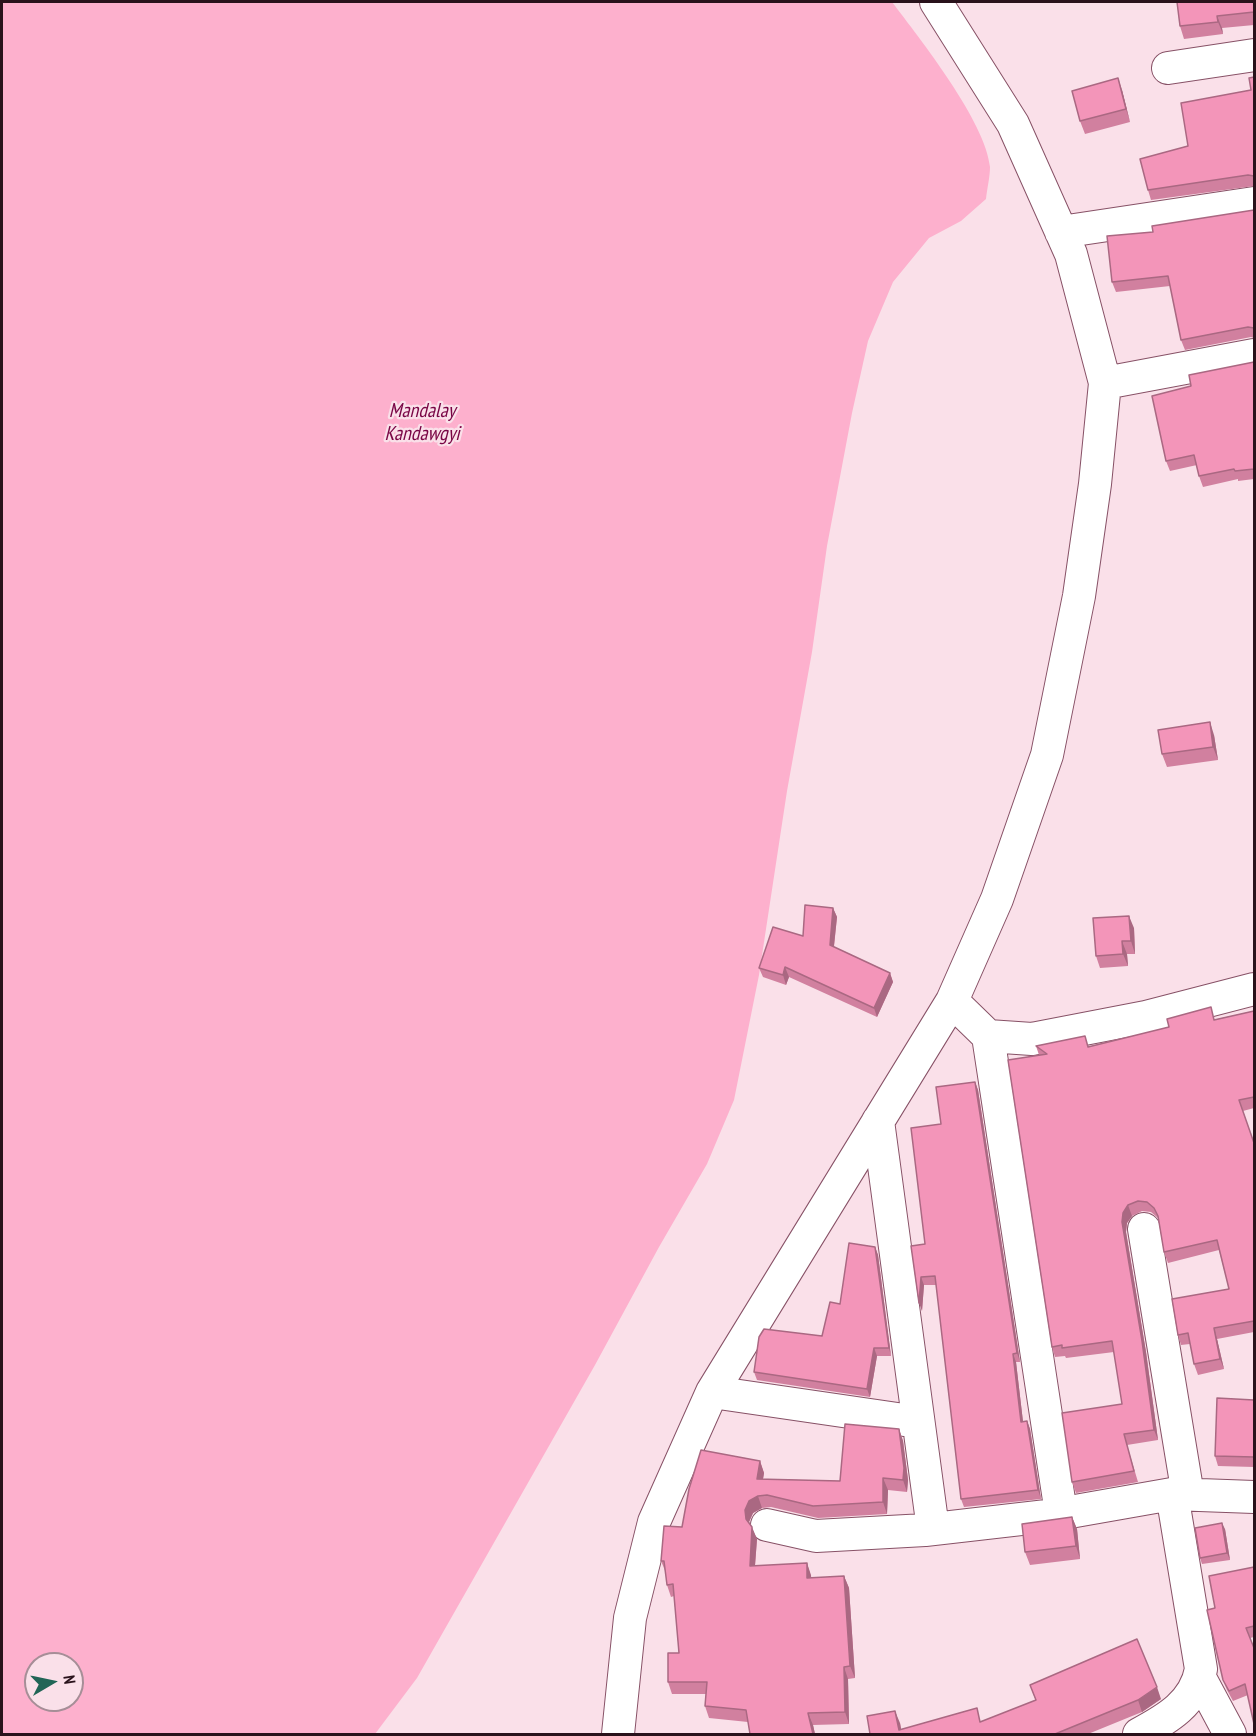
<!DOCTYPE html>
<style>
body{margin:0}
#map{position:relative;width:1256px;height:1736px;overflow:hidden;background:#fae0e9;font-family:"PT Sans Narrow",sans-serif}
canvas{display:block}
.frame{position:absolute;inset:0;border:3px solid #29121b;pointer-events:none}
.north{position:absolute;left:24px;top:1652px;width:60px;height:60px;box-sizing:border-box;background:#fae0e9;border:2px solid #a68e97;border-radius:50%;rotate:81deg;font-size:16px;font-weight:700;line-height:24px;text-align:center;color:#29121b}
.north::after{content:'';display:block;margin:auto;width:21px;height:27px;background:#216556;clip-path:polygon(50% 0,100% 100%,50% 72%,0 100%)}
</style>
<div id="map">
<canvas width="1256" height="1736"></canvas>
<div class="frame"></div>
<div class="north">N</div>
</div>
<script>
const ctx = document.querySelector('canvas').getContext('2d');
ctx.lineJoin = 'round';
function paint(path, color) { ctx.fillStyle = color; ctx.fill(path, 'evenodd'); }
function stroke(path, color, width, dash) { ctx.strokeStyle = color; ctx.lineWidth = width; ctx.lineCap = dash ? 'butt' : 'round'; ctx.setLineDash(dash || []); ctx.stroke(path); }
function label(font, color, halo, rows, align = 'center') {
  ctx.font = font + ' "PT Sans Narrow",sans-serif'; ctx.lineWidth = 4.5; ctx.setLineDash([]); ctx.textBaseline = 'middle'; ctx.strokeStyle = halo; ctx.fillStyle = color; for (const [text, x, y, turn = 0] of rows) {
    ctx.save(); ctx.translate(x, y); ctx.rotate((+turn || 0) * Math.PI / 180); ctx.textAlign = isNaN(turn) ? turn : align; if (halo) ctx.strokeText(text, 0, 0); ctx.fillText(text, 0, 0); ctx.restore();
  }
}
paint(new Path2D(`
 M2 2H892C920 39 986 122 990 167 990 177 987 189 986 199L961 221 929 238 893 282 868 341 852 413 827 546 812 652 787 791 759 975 734 1100 707 1164 659 1247 595 1365 417 1678 375 1734H2ZM36 1664H72V1700H36Z`), '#fdb0cd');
const street = new Path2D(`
 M1168 68 1254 55
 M1061 232 1254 203
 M1105 383 1254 355
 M952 1001 988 1036 1032 1039 1146 1017 1254 989
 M988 1036 1061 1513
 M878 1121 933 1529
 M1144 1229 1188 1495
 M712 1392 918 1422
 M1172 1494 1254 1497
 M767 1525 816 1536 925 1530 1047 1516 1172 1494 1201 1669C1195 1703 1167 1719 1139 1734
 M1200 1678 1230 1734
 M618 1734 630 1618 654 1522 712 1392 952 1001 997 899 1047 755 1079 596 1095 484 1105 383 1071 254 1013 124 936 2`);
stroke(street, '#875166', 34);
stroke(street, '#fff', 32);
paint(new Path2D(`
 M1254 2V25L1222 28 1223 34 1184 39 1180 26Z
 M1254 77V186L1151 200 1148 190 1188 146 1251 90Z
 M1122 90 1130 122 1085 134 1080 121Z
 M1254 210V338L1251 337 1185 350 1181 340 1170 286 1116 292 1112 282 1153 232Z
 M1254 362V479L1238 481V479L1203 487 1199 476 1197 465 1170 471 1166 461 1191 386Z
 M1214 735 1218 760 1167 767 1162 754Z
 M833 908 837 917 834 947 890 973 893 982 877 1017 789 977 786 985 763 977 759 968 803 936Z
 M1134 928 1135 954H1127L1128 966 1100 968 1096 956Z
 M1254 1011V1108L1243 1111 1254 1143V1332L1217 1339 1224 1369 1198 1375 1194 1364 1190 1344 1181 1345 1178 1335 1229 1289 1219 1250 1168 1263 1164 1252 1158 1218 1151 1212 1142 1211 1132 1216 1127 1223 1126 1232 1146 1352 1158 1440 1127 1445 1138 1482 1076 1493 1072 1482 1122 1404 1114 1352 1066 1358 1065 1356 1055 1357 1052 1347 1039 1055 1036 1046 1089 1047Z
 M975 1082 978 1090 1020 1362H1016L1023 1422 1027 1421 1030 1429 1041 1499 964 1507 961 1499 936 1285H924L922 1311 911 1246 925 1244 941 1124Z
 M875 1247 878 1255 891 1356H877L870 1397 757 1380 754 1372 822 1336 840 1304Z
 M1254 1400V1467L1218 1466 1215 1456Z
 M899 1429 903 1441 908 1480 907 1492 888 1490 887 1514 818 1518 771 1507 762 1508 753 1513 749 1522 757 1539 755 1566 807 1563 811 1578 844 1576 849 1588 855 1678 848 1679 849 1724 813 1725 815 1734H750L748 1722 709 1718 705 1706 706 1694H672L668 1682 679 1653 674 1596 671 1597 667 1585 666 1573 661 1561 682 1527 760 1461 764 1473 763 1479 840 1481Z
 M1072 1517 1077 1529 1080 1559 1030 1565 1025 1552Z
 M1225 1529 1230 1560 1202 1564 1200 1558Z
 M1254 1567V1637L1250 1638 1248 1695 1233 1701 1227 1690 1223 1680 1215 1608Z
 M1030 1685 1161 1699 1142 1712 1088 1734H870L900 1723 901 1729 982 1722 1036 1701Z`), '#d1809f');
paint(new Path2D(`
 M1217 16 1222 28 1223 34 1218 22Z
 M1118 78 1122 90 1130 122 1126 109Z
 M1210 722 1214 735 1218 760 1213 747Z
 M833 908 837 917 833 954 830 945Z
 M1129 916 1134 928 1135 954 1131 941Z
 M1122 941 1127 954 1128 966 1123 954Z
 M785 967 789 977 786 985 783 975Z
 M890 973 893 982 877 1017 874 1008Z
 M975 1082 978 1090 1020 1362 1017 1353Z
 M1128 1205 1132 1216 1127 1223 1126 1232 1146 1352 1158 1440 1154 1430 1122 1222 1123 1213Z
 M875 1247 878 1255 891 1356 889 1348Z
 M921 1277 924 1285 922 1311 919 1303Z
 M1214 1328 1217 1339 1224 1369 1220 1359Z
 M874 1348 877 1356 870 1397 867 1389Z
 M1013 1354 1016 1362 1024 1430 1021 1422Z
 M1027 1421 1030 1429 1041 1499 1038 1490Z
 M899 1429 903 1441 908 1480 907 1492 903 1480Z
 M760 1461 764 1473 761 1491 757 1479Z
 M883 1478 888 1490 887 1514 883 1502Z
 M758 1496 762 1508 753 1513 749 1522 750 1531 746 1519 745 1510 749 1501Z
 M1072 1517 1077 1529 1080 1559 1076 1546Z
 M1222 1523 1225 1529 1230 1560 1227 1553Z
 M752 1527 757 1539 754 1578 750 1566Z
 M807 1563 811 1575 812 1590 807 1578Z
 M844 1576 849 1588 855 1678 850 1666Z
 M844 1667 848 1679 849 1724 845 1712Z
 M1157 1687 1161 1699 1142 1712 1138 1700Z
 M895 1711 900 1723 902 1734 899 1730Z
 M808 1713 813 1725 815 1734H813Z`), '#aa6882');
const building = new Path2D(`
 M1177 2H1254V12L1217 16 1218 22 1180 26Z
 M1254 77V176L1248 175 1148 190 1140 159 1188 146 1181 103 1251 90 1249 78Z
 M1118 78 1126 109 1080 121 1072 91Z
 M1254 210V328L1248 327 1181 340 1168 276 1112 282 1107 236 1153 232 1152 226Z
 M1254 362V469L1235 471 1234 469 1199 476 1194 455 1166 461 1152 396 1191 386 1189 375Z
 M1210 722 1213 747 1162 754 1158 730Z
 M805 905 833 908 830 945 890 973 874 1008 785 967 783 975 759 968 773 927 803 936Z
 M1129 916 1131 941H1122L1123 954 1096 956 1093 918Z
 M1211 1007 1214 1020 1254 1011V1097L1239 1100 1254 1143V1321L1214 1328 1220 1359 1194 1364 1188 1333 1178 1335 1172 1299 1229 1289 1217 1240 1164 1252 1158 1216 1154 1208 1147 1202 1138 1201 1128 1205 1123 1213 1122 1222 1142 1341 1154 1430 1124 1434 1134 1471 1072 1482 1062 1413 1122 1404 1112 1341 1062 1348V1345L1052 1347 1008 1060 1047 1054 1036 1046 1085 1036 1088 1047 1169 1027 1167 1019Z
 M975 1082 1017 1353 1013 1354 1021 1422 1027 1421 1038 1490 961 1499 935 1276 921 1277 919 1303 911 1246 925 1244 911 1128 941 1124 936 1087Z
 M849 1243 875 1247 889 1348H874L867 1389 754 1372 759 1337 764 1329 822 1336 830 1302 840 1304Z
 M1217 1398 1254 1400V1457L1215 1456Z
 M845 1424 899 1429 904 1468 903 1480 883 1478V1502L813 1506 767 1495 758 1496 749 1501 745 1510 746 1519 752 1527 750 1566 807 1563V1578L844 1576 850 1666 844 1667 845 1712 808 1713 813 1734H750L746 1710 705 1706 707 1682H668V1653H679L673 1584 667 1585 664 1561H661L664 1526 682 1527 689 1489 701 1450 760 1461 757 1479 840 1481Z
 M1072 1517 1076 1546 1025 1552 1022 1524Z
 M1222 1523 1227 1553 1200 1558 1195 1528Z
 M1254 1567V1626L1246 1628 1254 1648V1724L1245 1684 1229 1691 1223 1680 1207 1610 1215 1608 1209 1576Z
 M1137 1639 1157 1687 1138 1700 1055 1734H870L867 1716 895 1711 899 1730 977 1708 980 1722 1036 1700 1030 1685Z`);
paint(building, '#f395b9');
stroke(building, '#aa6882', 1.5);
label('italic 20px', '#790545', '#fae0e9', [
 ["Mandalay",422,411],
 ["Kandawgyi",422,434]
]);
</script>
